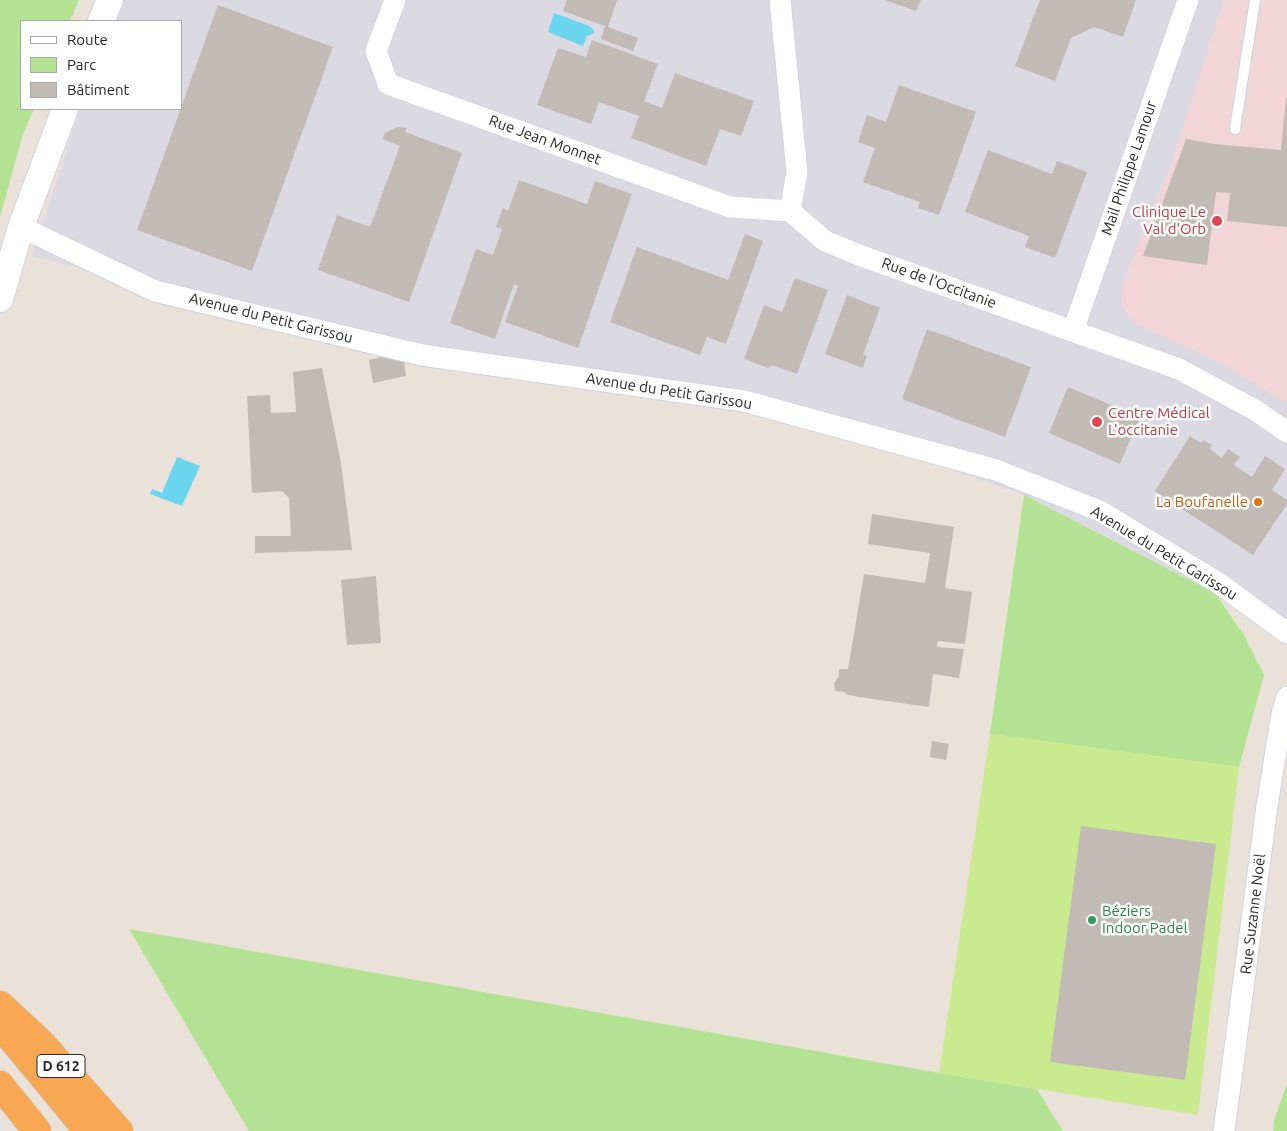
<!DOCTYPE html>
<meta charset="utf-8">
<style>
body{margin:0}
#map{position:relative;width:1287px;height:1131px;overflow:hidden;background:#eae1d8;font-family:Ubuntu,sans-serif}
canvas{display:block}
.legend{position:absolute;left:20px;top:20px;width:162px;height:90px;box-sizing:border-box;background:#fff;border:1px solid #a9a9a9;margin:0;padding:6px 9px;list-style:none;font-size:15px;color:#272727}
.legend li{display:flex;align-items:center;gap:10px;height:25px}
.legend b{width:25px;border:1px solid #a9a9a9}
</style>
<div id="map">
<canvas width="1287" height="1131"></canvas>
<ul class="legend">
<li><b style="height:6px;background:#fff"></b>Route</li>
<li><b style="height:14px;background:#b4e293"></b>Parc</li>
<li><b style="height:14px;background:#c2bbb5"></b>Bâtiment</li>
</ul>
</div>
<script>
const ctx = document.querySelector('canvas').getContext('2d');
ctx.lineJoin = 'round';
function paint(path, color) { ctx.fillStyle = color; ctx.fill(path, 'evenodd'); }
function stroke(path, color, width, dash) { ctx.strokeStyle = color; ctx.lineWidth = width; ctx.lineCap = dash ? 'butt' : 'round'; ctx.setLineDash(dash || []); ctx.stroke(path); }
function label(font, color, halo, rows, align = 'center') {
  ctx.font = font + ' Ubuntu,sans-serif'; ctx.lineWidth = 5; ctx.setLineDash([]); ctx.textBaseline = 'middle'; ctx.strokeStyle = halo; ctx.fillStyle = color; for (const [text, x, y, turn = 0] of rows) {
    ctx.save(); ctx.translate(x, y); ctx.rotate((+turn || 0) * Math.PI / 180); ctx.textAlign = isNaN(turn) ? turn : align; if (halo) ctx.strokeText(text, 0, 0); ctx.fillText(text, 0, 0); ctx.restore();
  }
}
paint(new Path2D(`
 M116 0H1287V637L1247 609 1024 495 814 422 451 360 32 256 80 109H181V21H109Z`), '#dbd9e2');
paint(new Path2D(`
 M1221 0H1287V403L1216 361 1133 323 1121 306 1123 281 1172 161 1223 1Z`), '#f2d5d8');
paint(new Path2D(`
 M0 0H79L70 21H21V109H34L23 134 0 217Z
 M1024 495 1215 593 1245 637 1264 675 1239 767 990 734Z
 M129 929 939 1073 1037 1089 1063 1131H249Z
 M1287 1084V1131H1273L1274 1120Z`), '#b4e293');
paint(new Path2D(`
 M990 734 1239 767 1198 1115 939 1073Z`), '#caea8f');
paint(new Path2D(`
 M554 13 589 26 594 30V33L587 36 583 46 548 32Z
 M177 457 200 466 182 506 150 494 152 489 162 493Z`), '#69d5ef');
paint(new Path2D(`
 M567 0H617L608 27 638 38 633 51 601 39 605 26 563 11Z
 M885 0H921L916 11Z
 M1040 0H1136L1123 37 1094 27 1071 38 1055 81 1015 66Z
 M218 5 333 47 252 271 137 230Z
 M592 40 658 64 644 101 662 108 675 73 754 101 741 136 720 129 706 166 631 138 639 116 599 102 591 124 537 105 558 48 586 57Z
 M899 85 976 112 939 215 918 208 920 202 863 182 875 148 858 142 867 115 886 122Z
 M1286 98H1287V227L1227 221 1230 193 1216 192 1207 265 1143 256 1186 139 1214 144 1281 150Z
 M397 127 407 128 405 132 462 153 409 302 318 270 337 215 370 227 400 146 382 139 385 133Z
 M988 150 1052 174 1057 161 1087 172 1055 258 1025 247 1029 236 965 212Z
 M519 180 587 204 595 181 632 194 578 348 505 322 518 286 514 284 495 339 450 323 476 249 493 255 502 229 496 227 503 208 508 211Z
 M745 234 763 241 726 344 707 337 700 355 610 322 637 247 728 280Z
 M795 278 828 290 797 374 772 365 768 368 744 359 764 305 782 312Z
 M847 295 880 308 863 355 867 356 863 368 825 354Z
 M927 329 1031 367 1005 437 902 399Z
 M403 352 406 376 373 383 369 360Z
 M322 368 341 463 352 550 255 553V536H291L289 498 282 491 252 493 247 396 270 395 271 413 296 412 293 372Z
 M1068 387 1140 417 1120 464 1049 433Z
 M1190 436 1201 443 1203 440 1212 445 1210 449 1222 458 1228 449 1240 457 1234 465 1252 477 1265 456 1285 469 1272 490 1287 500V504L1253 555 1179 507 1176 510 1168 504 1171 501 1155 491Z
 M872 514 954 527 945 588 972 592 965 644 938 641 937 647 964 649 959 678 933 674 929 707 859 697 845 694V692L835 691 834 683 839 676V669H848L864 574 925 583 930 553 868 544Z
 M376 576 381 643 347 645 341 580Z
 M932 741 949 744 946 760 930 757Z
 M1081 826 1216 844 1185 1080 1050 1062Z`), '#c2bbb5');
const service = new Path2D(`
 M1235 129 1255 0`);
const minor = new Path2D(`
 M395 0 376 51 388 84 730 207 790 211
 M780 0 797 172 790 211 825 241 859 255 1179 369 1255 410 1287 432
 M21 227 155 291 422 355 744 401 996 470 1100 511 1220 584 1287 633
 M1073 331 1188 0
 M1224 1131 1267 806 1282 714 1287 697`);
const tertiary = new Path2D(`
 M101 21 110 0
 M0 299 21 227 65 109`);
const trunk = new Path2D(`
 M0 1005 42 1044 119 1131
 M3 1028 88 1131
 M0 1085 37 1131`);
stroke(service, '#ced3e1', 12);
stroke(minor, '#ced3e1', 23);
stroke(tertiary, '#ced3e1', 28);
stroke(trunk, '#c3c3c3', 29);
stroke(service, '#fff', 10);
stroke(minor, '#fff', 21);
stroke(tertiary, '#fff', 26);
stroke(trunk, '#f8a852', 28);
for (const [x, y, r, color] of [
 [1217,221,6,"#e0444e"],
 [1097,422,6,"#e0444e"],
 [1258,502,5,"#e8710a"],
 [1092,920,5,"#2e9e5b"]
]) { const dot = new Path2D(); dot.arc(x, y, r, 0, 2 * Math.PI); ctx.fillStyle = color; ctx.fill(dot); stroke(dot, '#fff', 2); }
for (const [x, y, w] of [
 [61,1066,48]
]) { const box = new Path2D(); box.roundRect(x - w / 2, y - 11.5, w, 23, 4); ctx.fillStyle = '#fff'; ctx.fill(box); stroke(box, '#272727', 1); }
label('bold 14px', '#272727', null, [
 ["D 612",61,1066]
]);
label('15px', '#272727', '#fff', [
 ["Rue Jean Monnet",545,140,20],
 ["Mail Philippe Lamour",1129,168,-71],
 ["Rue de l'Occitanie",939,283,20],
 ["Avenue du Petit Garissou",271,318,14],
 ["Avenue du Petit Garissou",669,391,9],
 ["Avenue du Petit Garissou",1164,553,31],
 ["Rue Suzanne Noël",1253,914,-83]
]);
label('15px', '#be3a42', '#fff', [
 ["Clinique Le",1206,212],
 ["Val d'Orb",1206,229],
 ["Centre Médical",1108,413,"left"],
 ["L'occitanie",1108,430,"left"]
], 'right');
label('15px', '#c56008', '#fff', [
 ["La Boufanelle",1248,502]
], 'right');
label('15px', '#27864d', '#fff', [
 ["Béziers",1102,911],
 ["Indoor Padel",1102,928]
], 'left');
</script>
